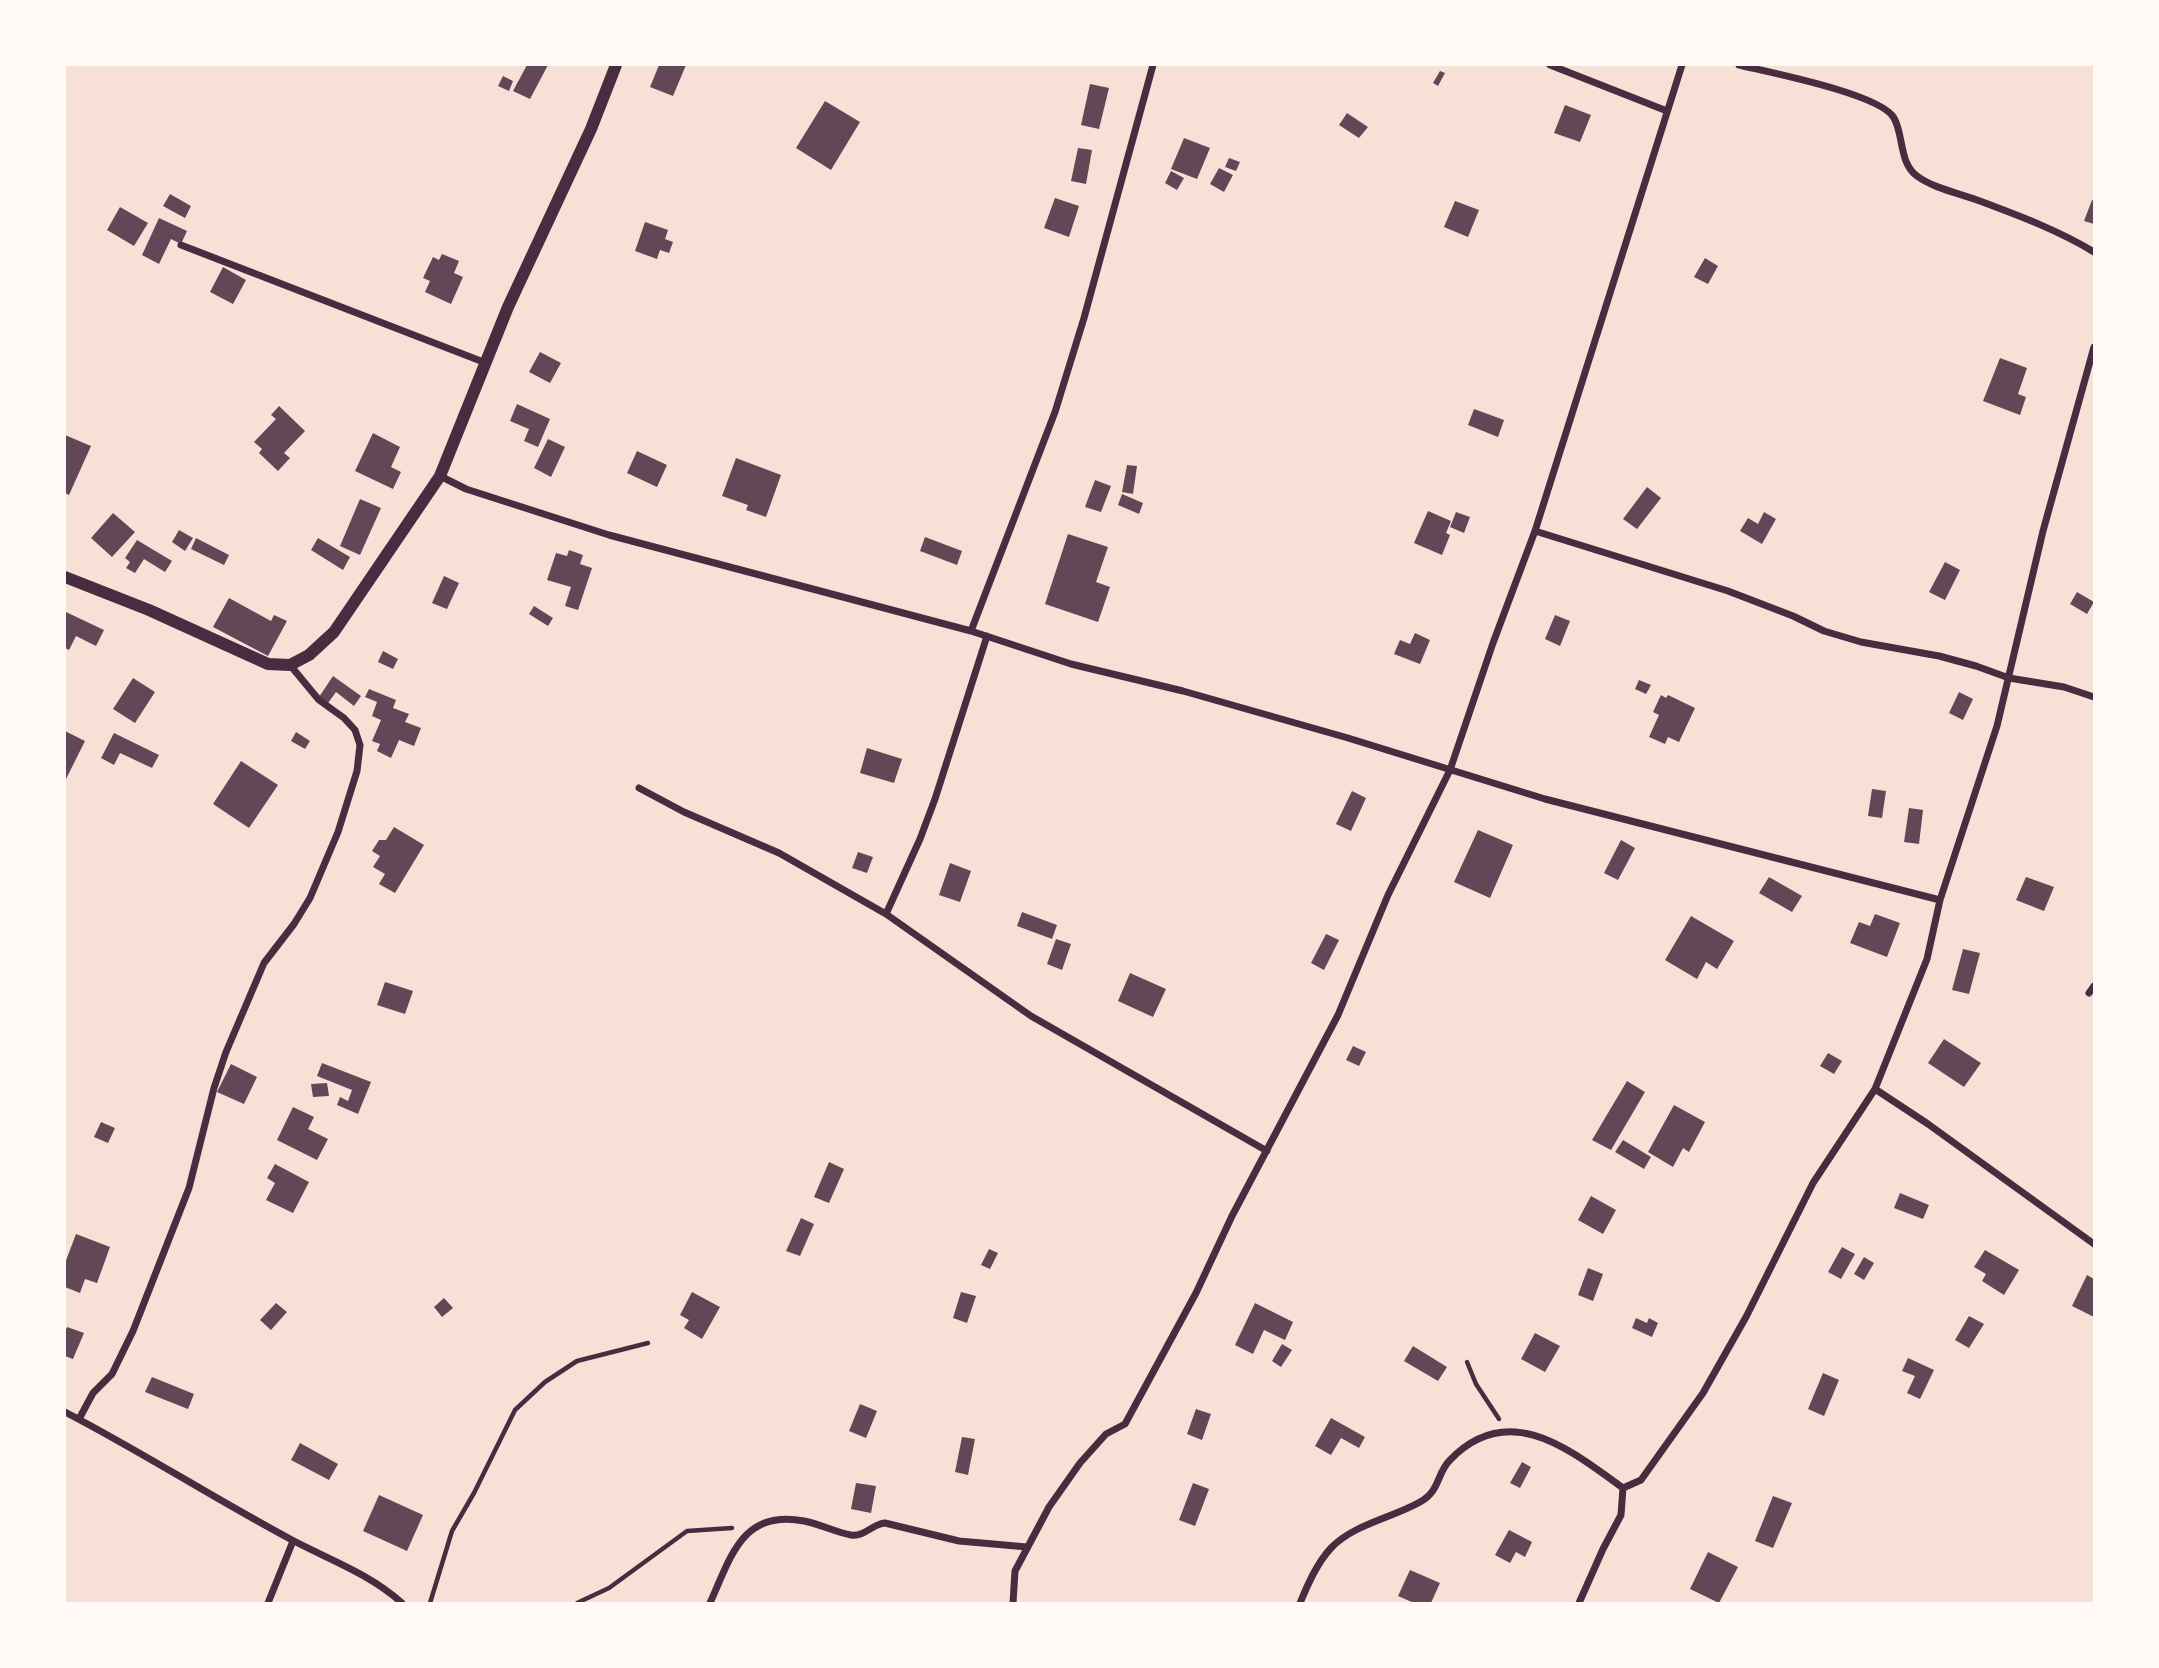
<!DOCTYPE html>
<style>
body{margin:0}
#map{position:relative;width:2159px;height:1668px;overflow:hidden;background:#f7e1d7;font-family:"DejaVu Sans",sans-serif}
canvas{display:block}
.frame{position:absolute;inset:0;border:66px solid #fffaf5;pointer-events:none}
</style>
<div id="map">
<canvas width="2159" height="1668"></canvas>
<div class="frame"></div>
</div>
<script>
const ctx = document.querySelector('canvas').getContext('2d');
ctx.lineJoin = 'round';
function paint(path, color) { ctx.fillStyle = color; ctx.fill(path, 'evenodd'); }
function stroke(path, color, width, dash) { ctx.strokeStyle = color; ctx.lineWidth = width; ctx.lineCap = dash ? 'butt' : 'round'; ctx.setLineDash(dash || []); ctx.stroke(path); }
paint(new Path2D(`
 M527 65H548L530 99 513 91Z
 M659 65H686L673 96 650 87Z
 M1440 71 1445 73 1438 86 1433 83Z
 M503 76 513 81 509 91 498 86Z
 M1090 84 1109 88 1099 129 1081 125Z
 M825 101 860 122 831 170 796 148Z
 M1565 105 1591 115 1580 142 1554 133Z
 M1347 113 1368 127 1359 138 1339 125Z
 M1184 138 1210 148 1197 179 1171 169Z
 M1078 148 1092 150 1086 184 1071 181Z
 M1229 158 1240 162 1236 171 1225 167Z
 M1219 168 1233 175 1224 192 1210 184Z
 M1171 171 1184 178 1177 190 1165 183Z
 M170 194 191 206 185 218 163 206Z
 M1055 198 1079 206 1069 237 1044 228Z
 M2092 200 2094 201V224L2084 221Z
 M1455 201 1479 210 1468 237 1444 227Z
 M120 207 148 223 134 246 107 230Z
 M159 218 187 231 181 244 171 239 159 264 142 255Z
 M645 222 668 230 665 239 673 242 669 253 660 250 657 259 635 251Z
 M442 254 459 261 454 273 463 277 451 304 425 292 430 281 423 278 433 257 439 260Z
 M1705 258 1718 266 1708 284 1694 277Z
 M223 267 246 280 233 304 210 292Z
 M540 352 561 363 550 383 529 372Z
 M2000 358 2027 368 2018 394 2026 397 2020 415 1983 401Z
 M517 404 550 419 538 447 524 441 529 429 510 421Z
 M279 406 305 431 284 453 290 458 278 471 259 453 262 449 254 442 276 419 271 415Z
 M1474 409 1504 420 1498 437 1468 425Z
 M373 433 400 447 391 467 401 472 393 489 355 471Z
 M65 435 91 446 69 495 65 493Z
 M548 439 565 447 551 477 534 468Z
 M637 451 667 465 657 487 627 473Z
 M736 458 781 475 766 517 746 510 748 505 722 496Z
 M1127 465 1137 466 1133 494 1122 492Z
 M1095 480 1111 486 1101 512 1085 507Z
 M1647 487 1661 498 1637 529 1623 519Z
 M1122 494 1143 503 1139 514 1118 505Z
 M360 499 381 508 360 555 340 546Z
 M1428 511 1451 521 1446 533 1450 535 1442 555 1414 543Z
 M1456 512 1470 517 1464 533 1450 527Z
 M1764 512 1776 519 1762 544 1740 531 1748 518 1758 524Z
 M113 513 135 532 112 557 91 538Z
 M179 530 193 538 185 551 172 542Z
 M1068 534 1108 547 1096 582 1110 587 1098 622 1045 604Z
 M925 537 962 551 957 565 920 551Z
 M196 538 229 555 224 565 191 549Z
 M318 538 350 557 343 570 311 550Z
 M137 540 172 561 165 572 144 559 135 573 126 568 130 562 125 558Z
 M569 550 583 555 580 564 592 568 578 610 565 606 571 587 547 580 556 553 567 556Z
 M1945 562 1960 570 1945 600 1929 592Z
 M444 576 459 583 447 609 432 603Z
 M2077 592 2094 602 2087 614 2070 604Z
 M229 598 271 621 274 615 287 621 268 656 213 627Z
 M534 606 553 618 548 626 529 614Z
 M66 612 104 630 96 646 76 636 69 650 65 648Z
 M1555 615 1570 621 1560 646 1545 639Z
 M1415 633 1430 640 1420 664 1394 654 1400 640 1410 644Z
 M383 651 398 659 393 669 378 662Z
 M333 676 361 696 354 706 336 692 328 703 319 697Z
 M133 678 155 692 135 723 113 709Z
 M1639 680 1651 685 1646 694 1635 689Z
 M369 689 396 700 393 708 409 714 405 722 421 728 414 746 399 740 391 758 377 751 380 744 372 741 381 720 372 716 377 702 365 697Z
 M1959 692 1973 699 1963 720 1949 713Z
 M1661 695 1666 698 1668 695 1695 708 1679 742 1668 737 1665 744 1649 737 1659 715 1653 712Z
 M65 731 85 741 65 781Z
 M296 732 310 741 305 749 291 741Z
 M114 733 159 755 152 768 120 753 114 765 101 758Z
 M867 748 902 759 894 783 860 773Z
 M241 761 278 785 249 828 213 804Z
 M1872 789 1886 791 1882 818 1868 816Z
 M1352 791 1366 798 1351 831 1336 824Z
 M1909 808 1923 810 1919 844 1904 842Z
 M394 827 424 845 395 893 379 884 385 874 373 867 380 856 372 851 379 840H386Z
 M1478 830 1513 845 1490 898 1454 882Z
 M1621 840 1635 848 1618 880 1604 873Z
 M858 852 873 857 867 873 852 868Z
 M950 863 971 871 960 902 939 895Z
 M1769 877 1802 896 1792 912 1759 893Z
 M2026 877 2054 887 2044 911 2016 900Z
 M1022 912 1057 925 1052 939 1017 926Z
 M1875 914 1900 923 1887 957 1850 943 1859 922 1870 926Z
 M1691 916 1734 941 1717 969 1706 962 1697 979 1665 960Z
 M1326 934 1339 940 1324 970 1311 963Z
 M1056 939 1071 944 1062 970 1047 964Z
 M1963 949 1980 953 1969 994 1952 990Z
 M1130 973 1166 989 1153 1017 1118 1001Z
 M385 982 413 991 405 1014 377 1005Z
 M1944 1039 1981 1063 1964 1087 1928 1063Z
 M1353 1046 1366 1052 1359 1066 1346 1060Z
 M1828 1053 1842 1061 1834 1074 1820 1066Z
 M322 1063 371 1082 358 1114 337 1105 340 1097 348 1101 352 1090 317 1076Z
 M231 1064 257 1077 244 1104 217 1092Z
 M1627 1081 1645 1092 1611 1150 1592 1140Z
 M327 1083 329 1096 313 1097 311 1084Z
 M1674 1105 1705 1122 1689 1152 1683 1148 1673 1167 1648 1152Z
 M293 1107 314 1117 308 1129 328 1139 317 1160 277 1140Z
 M101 1122 115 1128 108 1143 94 1137Z
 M1623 1140 1651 1157 1644 1169 1615 1152Z
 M829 1162 844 1169 829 1203 814 1197Z
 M275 1164 309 1182 293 1213 266 1200 275 1183 267 1178Z
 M1900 1193 1929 1205 1923 1219 1894 1208Z
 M1591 1196 1616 1210 1603 1234 1578 1220Z
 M801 1218 814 1224 800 1256 786 1251Z
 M76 1234 110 1247 97 1283 85 1279 80 1293 65 1287V1263Z
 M1842 1247 1855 1254 1841 1279 1828 1272Z
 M989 1249 998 1253 990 1269 981 1265Z
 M1985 1250 2019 1270 2004 1295 1982 1281 1986 1274 1974 1267Z
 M1864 1257 1874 1263 1864 1280 1854 1274Z
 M1588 1268 1603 1274 1593 1301 1578 1295Z
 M2087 1275 2094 1279V1317L2072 1306Z
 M692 1292 720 1307 702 1339 684 1328 689 1320 680 1315Z
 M961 1292 976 1296 967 1323 953 1318Z
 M444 1298 453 1308 442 1317 434 1307Z
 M276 1303 287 1312 271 1330 260 1320Z
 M1255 1303 1293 1322 1285 1340 1264 1330 1253 1354 1235 1345Z
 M1969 1316 1984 1324 1969 1348 1955 1340Z
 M1636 1318 1647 1323 1649 1318 1658 1323 1652 1337 1632 1328Z
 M67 1327 84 1333 73 1359 65 1356V1332Z
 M1535 1333 1560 1346 1545 1372 1521 1359Z
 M1282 1344 1292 1350 1281 1367 1272 1361Z
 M1413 1346 1447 1367 1438 1381 1404 1361Z
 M1908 1358 1934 1370 1920 1399 1907 1393 1915 1376 1902 1371Z
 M1823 1373 1839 1380 1824 1416 1808 1409Z
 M152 1377 194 1394 188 1409 145 1392Z
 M860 1404 877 1411 866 1438 849 1431Z
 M1196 1409 1211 1414 1202 1440 1187 1434Z
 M1331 1418 1365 1437 1359 1448 1341 1438 1331 1455 1315 1446Z
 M962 1437 975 1439 968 1475 955 1472Z
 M300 1443 338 1464 329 1480 291 1460Z
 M1522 1462 1531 1467 1520 1488 1510 1483Z
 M856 1483 876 1486 871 1513 851 1509Z
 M1193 1483 1209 1489 1195 1526 1179 1520Z
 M379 1495 423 1515 407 1551 363 1531Z
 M1773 1496 1792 1503 1773 1548 1755 1541Z
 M1509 1530 1532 1542 1525 1557 1516 1552 1510 1563 1495 1555Z
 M1708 1552 1738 1567 1719 1603 1690 1589Z
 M1410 1570 1440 1583 1431 1603H1414L1398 1596Z`), '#644757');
stroke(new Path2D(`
 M1467 1362 1476 1384 1499 1419
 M430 1603 452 1531 474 1493 515 1410 545 1382 577 1361 648 1343
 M577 1603 609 1588 687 1531 732 1528`), '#4a2c40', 4.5);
stroke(new Path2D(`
 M1550 65 1667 111
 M1739 65C1768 72 1881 94 1894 118 1904 136 1899 163 1917 176 1933 188 1958 193 1977 200 2017 215 2058 230 2094 252
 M181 245 486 363
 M440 476 466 489 609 535 971 631 1071 664 1183 691 1348 738 1545 799 1940 900
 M1535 531 1728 591 1793 616 1824 631 1861 642 1939 656 1976 666 2009 678 2064 687 2094 697
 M971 631 1055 412 1084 318 1153 65
 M639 788 684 812 779 853 886 914 1031 1016 1267 1151
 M886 914 920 839 935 799 987 636
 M2089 993 2094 986
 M1875 1089 1928 1124 2094 1244
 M65 1412C142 1452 215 1499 292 1540 330 1560 370 1574 402 1603
 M79 1419 93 1393 112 1374 133 1331 189 1188 214 1088 226 1052 264 963 294 924 310 898 338 832 357 771 360 745 355 730 344 718 319 700 290 665
 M268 1603 293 1541
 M710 1603C731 1557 742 1509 804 1521 820 1524 835 1532 851 1535 865 1537 872 1524 885 1523L959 1541 1027 1547
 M1013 1603 1015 1571 1049 1507 1080 1463 1106 1434 1125 1424 1196 1293 1232 1216 1338 1015 1388 895 1450 770 1493 643 1535 531 1682 65
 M1300 1603C1308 1584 1317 1563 1331 1548 1354 1524 1392 1518 1420 1502 1441 1490 1436 1474 1450 1460 1509 1399 1570 1450 1623 1488
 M1579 1603 1603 1549 1621 1515 1623 1488 1641 1480 1703 1393 1746 1317 1813 1183 1875 1089 1927 959 1940 900 1997 726 2043 531 2094 347`), '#4a2c40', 7);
stroke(new Path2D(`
 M65 577 149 610 268 664 290 665 309 655 334 632 440 476 508 307 591 129 616 65`), '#4a2c40', 12);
</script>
